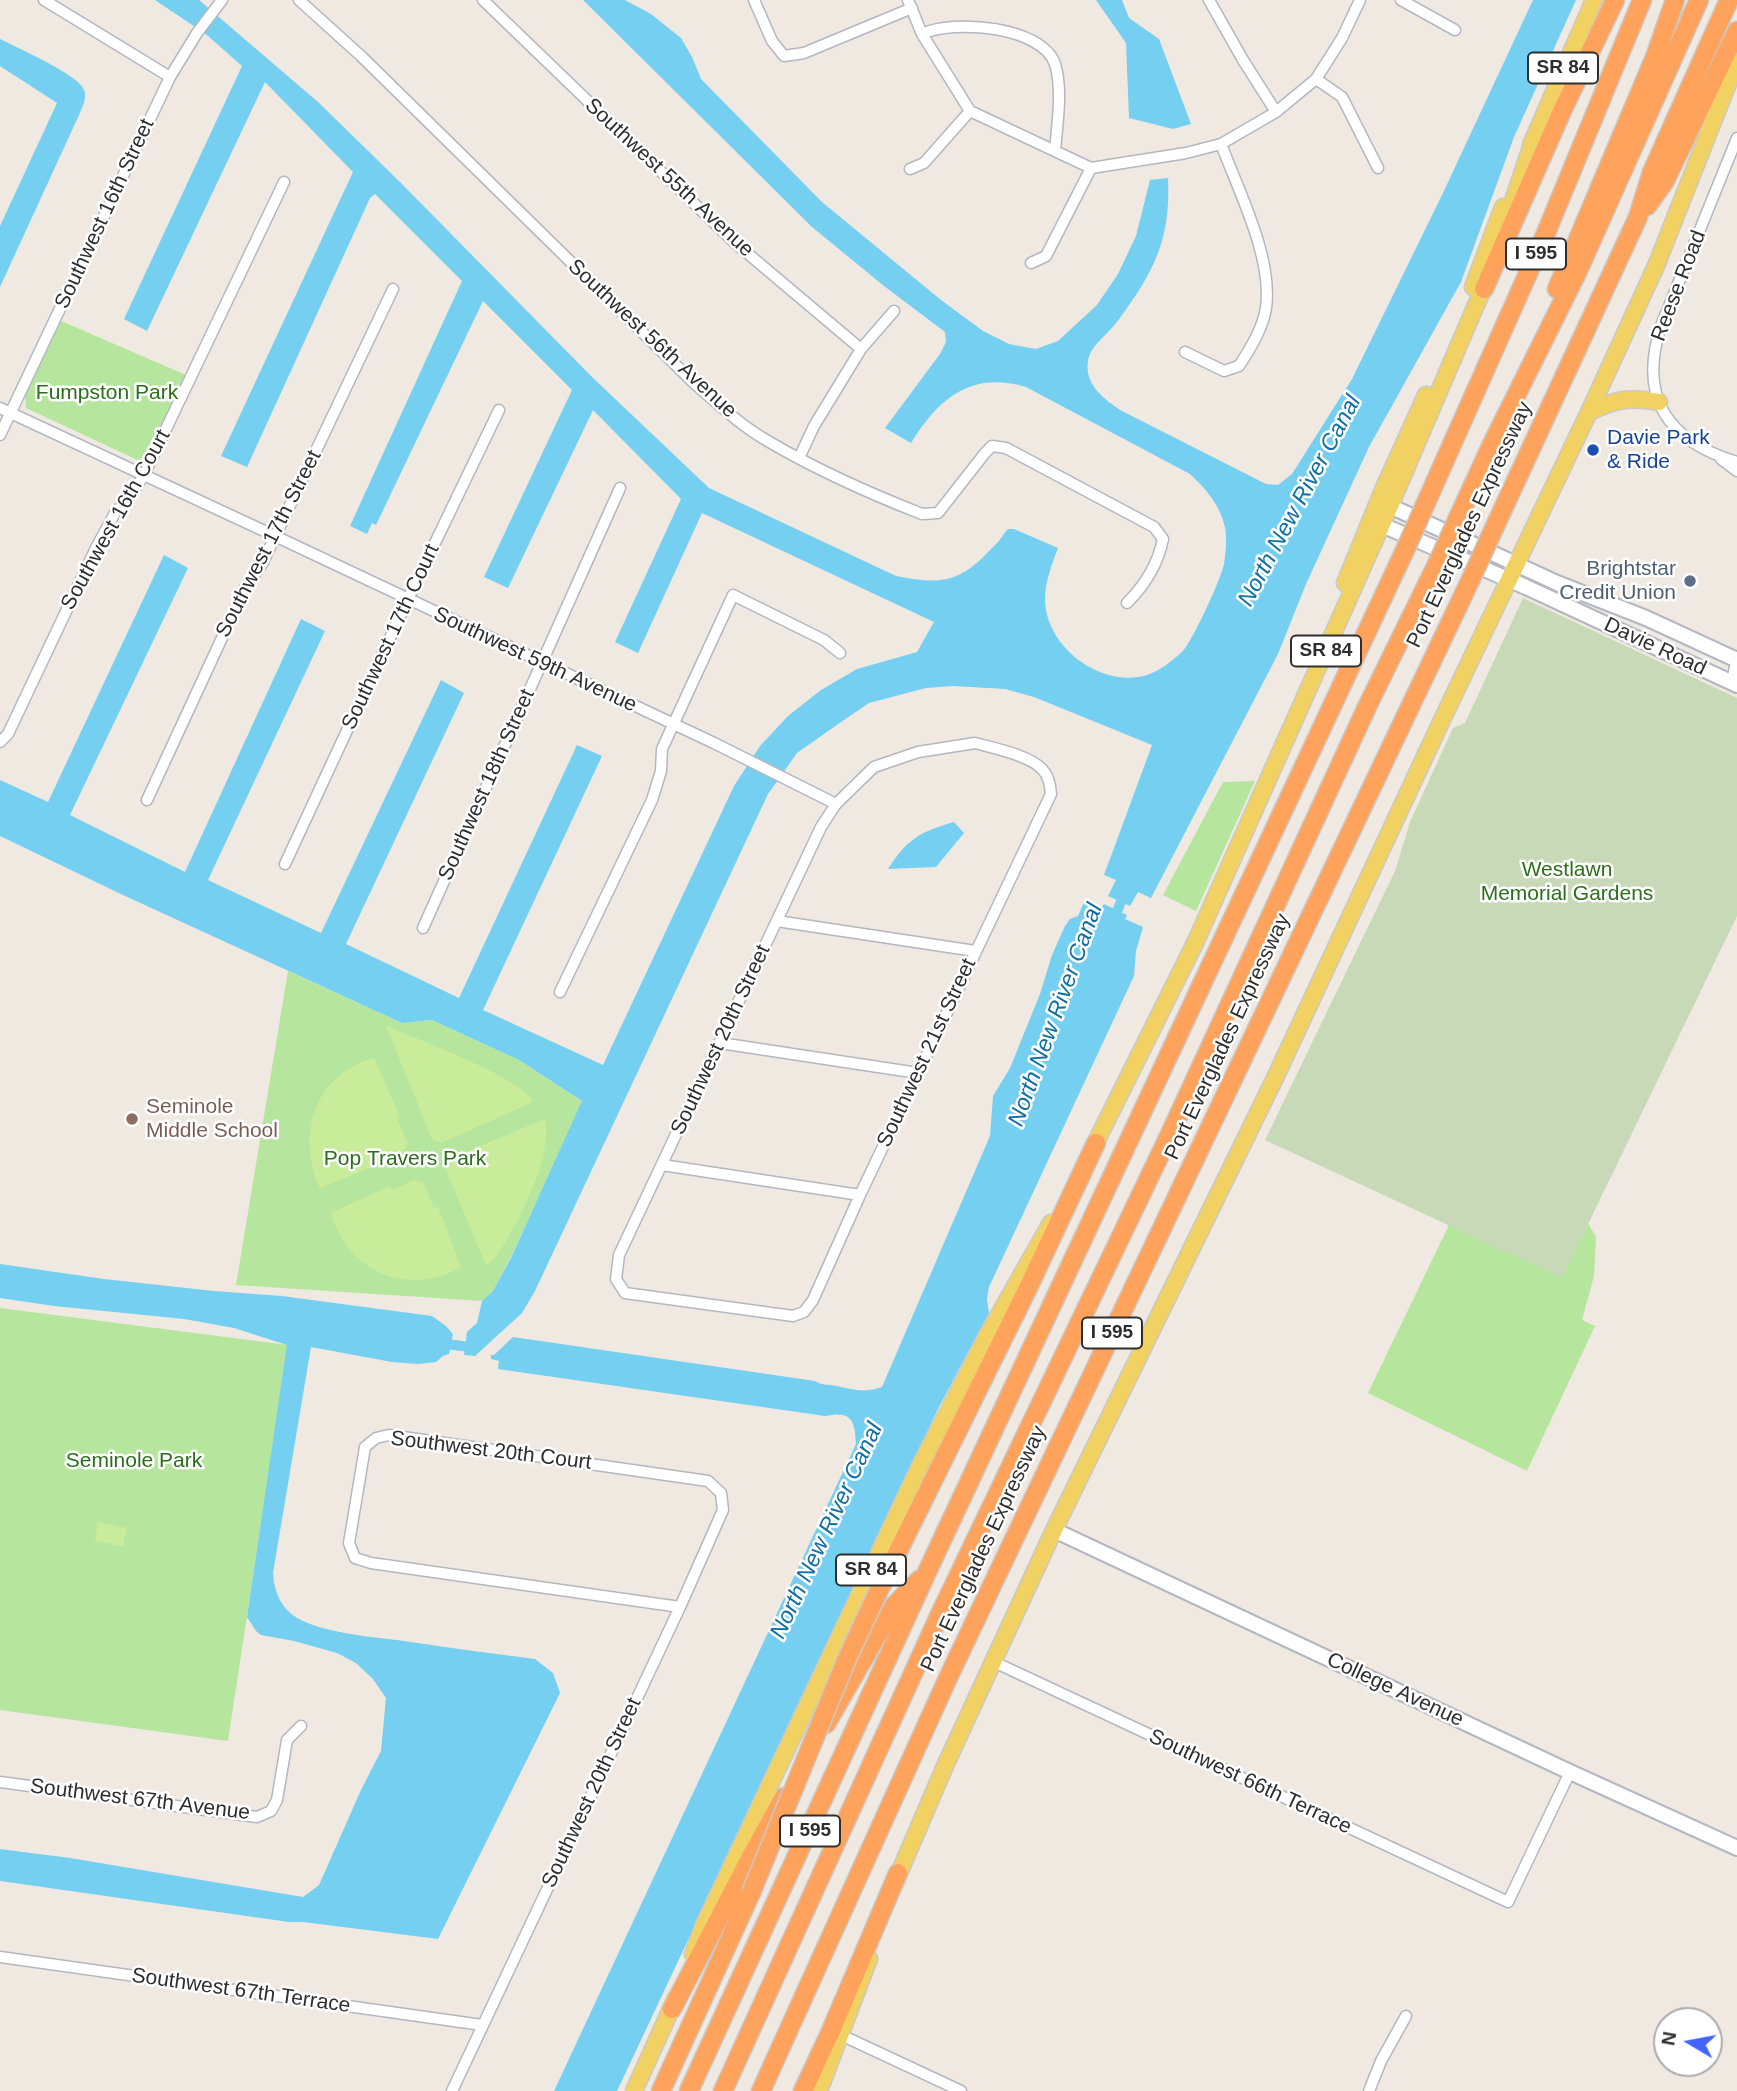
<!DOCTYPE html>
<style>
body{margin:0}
#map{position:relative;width:1737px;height:2091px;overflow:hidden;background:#efe9e1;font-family:Helvetica,sans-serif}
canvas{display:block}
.north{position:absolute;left:1653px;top:2007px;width:70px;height:70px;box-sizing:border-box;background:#fff;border:2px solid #ababab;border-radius:50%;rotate:280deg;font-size:19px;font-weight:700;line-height:28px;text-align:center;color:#2e2e2e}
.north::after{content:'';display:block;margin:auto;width:24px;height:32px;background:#4264fb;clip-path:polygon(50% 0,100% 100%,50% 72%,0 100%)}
</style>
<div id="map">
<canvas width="1737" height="2091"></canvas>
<div class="north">N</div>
</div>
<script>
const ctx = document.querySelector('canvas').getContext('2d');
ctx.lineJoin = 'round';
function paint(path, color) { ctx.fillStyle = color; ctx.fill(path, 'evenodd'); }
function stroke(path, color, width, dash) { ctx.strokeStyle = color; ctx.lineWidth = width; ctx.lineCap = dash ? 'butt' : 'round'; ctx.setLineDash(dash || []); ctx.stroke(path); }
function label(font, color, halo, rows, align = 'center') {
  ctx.font = font + ' Helvetica,sans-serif'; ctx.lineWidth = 5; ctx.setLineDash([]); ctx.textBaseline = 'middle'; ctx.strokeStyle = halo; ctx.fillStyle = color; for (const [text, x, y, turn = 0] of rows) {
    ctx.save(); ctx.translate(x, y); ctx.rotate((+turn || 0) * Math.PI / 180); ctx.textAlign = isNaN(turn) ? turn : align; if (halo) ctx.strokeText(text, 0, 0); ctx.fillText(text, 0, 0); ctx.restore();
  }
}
paint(new Path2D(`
 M61 321 186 375 142 462 26 408 25 395Z
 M1255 781 1196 911 1163 895 1223 782Z
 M288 971 402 1023 432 1020 519 1060 583 1102 510 1259 493 1291 482 1301 236 1285Z
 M1576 1202 1596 1237 1594 1276 1582 1320 1595 1326 1527 1471 1368 1393 1449 1225Z
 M0 1308 288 1345 228 1741 0 1710Z`), '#b6e59e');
paint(new Path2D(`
 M1523 598 1737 698V916L1562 1278 1265 1140 1395 871 1410 822 1453 728 1465 723Z`), '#c8d9b8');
paint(new Path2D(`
 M386 1026C416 1039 522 1077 533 1102L441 1143 432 1139Z
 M374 1058 400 1116 397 1118 407 1143 404 1151 381 1160V1163L320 1188C296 1136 314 1074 374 1058Z
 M545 1119C547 1132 546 1144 543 1157 539 1179 504 1257 486 1265L445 1168 449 1159Z
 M414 1180 424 1183 434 1208 438 1207 461 1267C408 1299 347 1270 331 1213L390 1186 392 1190Z
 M98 1522 127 1528 123 1546 95 1541Z`), '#c9ec9a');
paint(new Path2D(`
 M155 0H199L318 102 400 182 591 376 709 488 896 576C943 585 960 583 994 546 1000 541 1003 534 1008 529H1014L1058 548C1052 564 1045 582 1045 599 1045 647 1102 689 1147 675 1160 671 1173 660 1183 651 1193 640 1221 579 1224 564 1226 552 1227 538 1225 527 1220 505 1206 489 1190 474L1026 387C971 371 939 398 911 443L885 428 940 354 946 342 945 332 884 286 812 227 583 0H625L651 14 681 38 692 57 701 79 822 202 941 300 983 331 1009 344 1036 349 1058 341 1097 305 1118 274 1136 236 1150 180 1168 178C1171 241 1153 273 1117 322 1108 334 1090 346 1088 361 1084 385 1105 400 1122 411L1266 484 1278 485 1292 474 1352 379 1442 195 1533 0H1576L1514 137 1461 282 1369 447 1306 584 1278 654 1151 898 1138 892 1130 906 1108 896 1116 880 1104 875 1152 745 1034 697 1005 689 953 686 926 688 869 703 844 720 797 753 768 794 535 1291 522 1313 475 1356 464 1355 467 1332 477 1323 482 1301 493 1291 511 1258 582 1101 519 1060 432 1020 402 1023 123 895 0 836V780L48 802 164 555 188 568 70 815 185 872 301 619 325 631 208 880 321 933 441 680 464 693 346 944 459 998 577 745 602 756 483 1010 603 1065 734 786 760 746 788 716 821 690 857 669 917 652 934 622 702 513 638 653 615 642 681 499 593 410 508 588 484 577 572 390 483 301 376 525 372 523 367 534 350 526 462 281 375 194 370 198 247 467 221 456 353 172 265 82 147 331 124 319 242 66 207 35Z
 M1096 0H1122L1129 18 1159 39 1191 124 1173 129 1129 118 1126 43Z
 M0 39C17 48 75 73 83 88 88 96 83 106 79 115L0 287V226L57 103 0 66Z
 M954 822 964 833 936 867 888 869C907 839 920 832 954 822Z
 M1085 900 1101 908 1104 904 1127 915 1125 919 1143 927 1136 951 1134 976 989 1287 987 1299 989 1313 938 1409 617 2091H554L856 1444C855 1421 852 1410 825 1416L498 1369 499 1361 491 1359V1355H494L513 1337 815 1381C822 1386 829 1384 837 1386 853 1390 866 1393 882 1387L990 1136 993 1096 1010 1068 1040 994 1052 955 1065 926 1070 919 1078 916Z
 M0 1264 104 1279 214 1291 282 1296 432 1316 446 1326 453 1334 449 1354 443 1356 436 1362 418 1364 392 1362 311 1347 273 1573C274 1592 281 1608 297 1618 321 1632 370 1637 397 1640 443 1647 489 1653 535 1659L553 1673 560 1693 438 1939 303 1922H289L0 1881V1849L70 1858 303 1897 319 1885 361 1790 381 1751 386 1698 373 1679 356 1663 337 1653 294 1641 261 1635 256 1631 247 1617 287 1345 234 1328 184 1319 54 1306 0 1298Z`), '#75cff0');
stroke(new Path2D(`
 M1112 923 1126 890
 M439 1343 470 1347 474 1338`), '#75cff0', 10);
const street = new Path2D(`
 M44 0 170 77
 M299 0 361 56 694 383C717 403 740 425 766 440 813 468 871 494 922 514L938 513 985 453 992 446 1006 448 1154 527 1163 539C1158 564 1145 585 1127 603
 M483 0 734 242 861 349
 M754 0 772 41 784 56 804 53 912 8
 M908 0 922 34 970 111 1091 168 1186 153 1221 144 1276 112 1316 79 1342 38 1360 0
 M1209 0 1243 60 1276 112
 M1401 0 1455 30
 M922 34C953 19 1042 26 1055 64 1063 90 1057 125 1055 151
 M1316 79 1342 97 1378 168
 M1737 138 1661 326C1638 397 1667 441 1737 462
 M910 169 924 163 970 111
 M1031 263 1046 256 1091 168
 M1185 352 1224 371 1239 366C1250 349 1263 328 1266 308 1273 258 1239 192 1221 144
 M0 408 275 536 714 743 836 804
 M0 435 170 77 197 33 222 0
 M799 458 814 426 861 349 894 311
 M1721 459 1737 471
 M1732 682 1737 657
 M0 742 8 734 96 548 115 513 131 495 144 475 284 182
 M975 743C993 748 1029 755 1042 769 1049 776 1050 785 1051 794L860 1195 813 1300 804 1312 793 1316 625 1293 616 1279 619 1255 821 827 836 804 874 767 918 752Z
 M147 800 245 588 262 564 393 289
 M285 864 408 599 499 410
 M777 921 975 951
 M423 928 620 488
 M560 992 652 800 661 771 662 749 733 595 824 640 840 653
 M720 1043 918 1073
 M662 1165 860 1195
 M992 1661 1508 1902 1570 1772
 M0 1782 257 1817 271 1811 277 1800 287 1740 301 1726
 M0 1957 482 2025
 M841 2035 961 2091
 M452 2091 680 1607 723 1510 721 1493 708 1481 389 1435 376 1438 365 1447 349 1543 355 1558 371 1563 680 1607
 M1369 2091 1381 2061 1406 2016`);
const secondary = new Path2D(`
 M1390 506 1557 583 1646 618 1737 660
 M1382 525 1526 587 1737 685
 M1054 1530 1570 1772 1737 1848`);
const primary = new Path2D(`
 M1531 145 1594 0
 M1506 222 1534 138
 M1473 287 1503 207
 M1589 412C1617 399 1628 397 1659 402
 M1345 583 1383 490 1426 395
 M1091 1152 1196 941 1390 506 1488 277
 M894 1885 945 1766 1054 1530 1275 1078 1441 722 1589 412 1656 266 1737 61
 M693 1954 704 1925 921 1464 987 1336 1051 1223
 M634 2091 676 1998
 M819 2091 869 1959`);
const highway = new Path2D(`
 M1647 206 1665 181 1737 31
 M1484 289 1562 111 1615 0
 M1557 289 1655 57 1675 0
 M1425 505 1546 233 1642 0
 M1458 518 1492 444 1577 273 1699 0
 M1491 535 1638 217 1652 172 1729 0
 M879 1590 1028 1288 1096 1143
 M826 1724 894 1606 919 1580
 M672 2009 754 1851 784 1797
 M661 2091 751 1893
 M689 2091 928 1570 1406 548
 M723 2091 941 1612 1170 1134 1367 707 1437 564
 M761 2091 948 1678 1471 579
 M803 2091 830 2033 898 1873`);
stroke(street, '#b4b7c1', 13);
stroke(secondary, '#b4b7c1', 18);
stroke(primary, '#c9c9c9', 19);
stroke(highway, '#c9c9c9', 21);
stroke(street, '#fff', 10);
stroke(secondary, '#fff', 14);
stroke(primary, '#f2d163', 16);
stroke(highway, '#ffa35c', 18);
const highwayBridge = new Path2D(`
 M1406 548 1425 505
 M1437 564 1458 518
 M1471 579 1491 535
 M751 1893 846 1661 879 1590`);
stroke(highwayBridge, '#c9c9c9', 21, []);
stroke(highwayBridge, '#ffa35c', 18);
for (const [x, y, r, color] of [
 [1593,450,7,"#1a4fb4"],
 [1690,581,7,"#5c6f8a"],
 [132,1119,7,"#8d6e63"]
]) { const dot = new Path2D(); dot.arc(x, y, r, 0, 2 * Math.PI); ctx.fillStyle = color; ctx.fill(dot); stroke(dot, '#fff', 2.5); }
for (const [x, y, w] of [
 [1563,68,70],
 [1536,254,60],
 [1326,651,70],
 [1112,1333,60],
 [871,1570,70],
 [810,1831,60]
]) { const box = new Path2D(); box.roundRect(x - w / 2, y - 15.5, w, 31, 5); ctx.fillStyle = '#fff'; ctx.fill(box); stroke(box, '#2e2e2e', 2); }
label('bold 19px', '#2e2e2e', null, [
 ["SR 84",1563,68],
 ["I 595",1536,254],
 ["SR 84",1326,651],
 ["I 595",1112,1333],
 ["SR 84",871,1570],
 ["I 595",810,1831]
]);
label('21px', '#2e2e2e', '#fff', [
 ["Southwest 55th Avenue",669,178,43],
 ["Southwest 16th Street",105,214,-65],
 ["Reese Road",1679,286,-69],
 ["Southwest 56th Avenue",652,339,43],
 ["Southwest 16th Court",116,520,-61],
 ["Port Everglades Expressway",1470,525,-65],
 ["Southwest 17th Street",269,544,-63],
 ["Southwest 17th Court",391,637,-65],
 ["Davie Road",1655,647,25],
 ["Southwest 59th Avenue",535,660,25],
 ["Southwest 18th Street",487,785,-66],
 ["Port Everglades Expressway",1228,1037,-65],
 ["Southwest 20th Street",721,1040,-65],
 ["Southwest 21st Street",927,1053,-65],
 ["Southwest 20th Court",491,1451,7],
 ["Port Everglades Expressway",984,1549,-65],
 ["College Avenue",1395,1690,25],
 ["Southwest 66th Terrace",1250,1782,25],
 ["Southwest 20th Street",592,1793,-65],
 ["Southwest 67th Avenue",140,1800,7],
 ["Southwest 67th Terrace",241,1991,8]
]);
label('21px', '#2c6e1b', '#fff', [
 ["Fumpston Park",107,393],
 ["Westlawn",1567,870],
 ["Memorial Gardens",1567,894],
 ["Pop Travers Park",405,1159],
 ["Seminole Park",134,1461]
]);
label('21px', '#164399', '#fff', [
 ["Davie Park",1607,438],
 ["& Ride",1607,462]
], 'left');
label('21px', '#4e5e75', '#fff', [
 ["Brightstar",1676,569],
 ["Credit Union",1676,593]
], 'right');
label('21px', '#785e54', '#fff', [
 ["Seminole",146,1107],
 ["Middle School",146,1131]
], 'left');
label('italic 23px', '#0d6fa3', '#fff', [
 ["North New River Canal",1300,501,-62],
 ["North New River Canal",1056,1015,-70],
 ["North New River Canal",827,1531,-65]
]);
</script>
